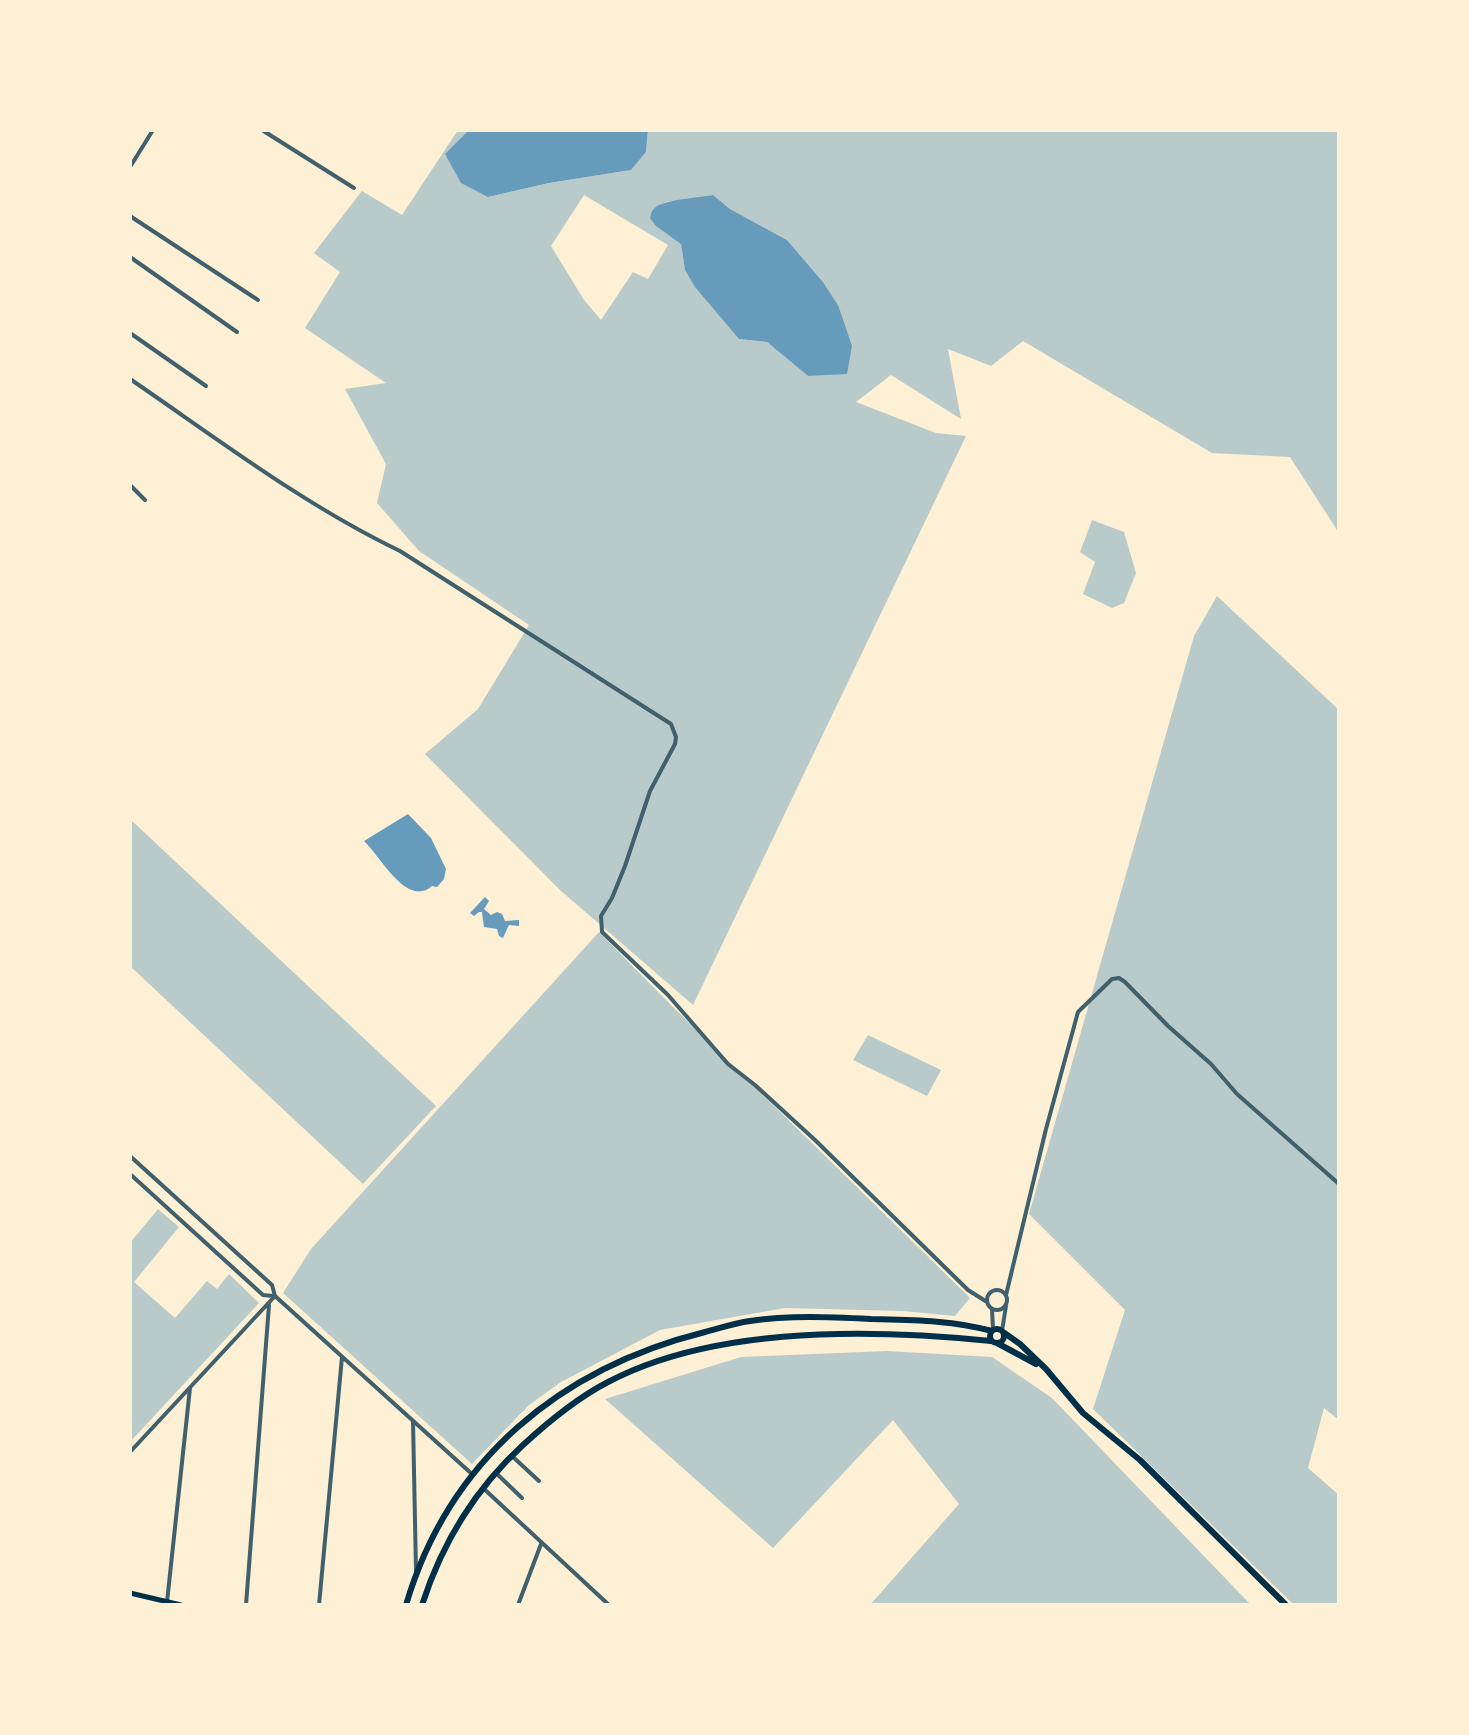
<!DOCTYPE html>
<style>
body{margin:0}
#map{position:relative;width:1469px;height:1735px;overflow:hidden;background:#fdf0d5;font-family:"Source Serif 4",serif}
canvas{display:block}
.frame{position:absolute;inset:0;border:132px solid #fdf0d5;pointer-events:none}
</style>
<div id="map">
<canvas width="1469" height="1735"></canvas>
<div class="frame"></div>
</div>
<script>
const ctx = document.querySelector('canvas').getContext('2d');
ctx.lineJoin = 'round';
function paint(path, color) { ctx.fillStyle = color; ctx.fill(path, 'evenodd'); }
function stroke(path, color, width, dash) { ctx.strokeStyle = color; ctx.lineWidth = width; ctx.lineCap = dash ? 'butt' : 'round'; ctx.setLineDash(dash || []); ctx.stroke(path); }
paint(new Path2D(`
 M458 130H469L445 155 488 197 549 183 631 170 646 152 648 130H1339V533L1290 457 1212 453 1023 341 991 366 948 349 961 419 891 375 856 402 936 433 966 436 693 1005 560 890 425 754 478 709 529 625 419 551 377 503 386 464 345 389 386 383 305 328 340 272 314 253 362 191 402 215ZM584 195 668 245 648 279 633 272 601 320 584 300 551 246ZM713 195 730 209 787 240 823 282 838 305 808 376 767 342 739 339 685 270 681 244 665 202 693 200Z
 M1092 520 1124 532 1136 573 1124 603 1112 608 1083 594 1095 562 1080 552Z
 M1217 596 1339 710V1420L1324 1408 1308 1468 1339 1495V1605H1294L1093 1409 1125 1310 1029 1214 1194 636Z
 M130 819 436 1106 363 1184 130 966Z
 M599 932 671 1005 970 1298 955 1316 903 1311 785 1308 660 1330 561 1382 529 1405 472 1464 283 1293 311 1249Z
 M868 1035 941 1070 927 1096 853 1060Z
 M158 1209 179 1227 134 1282 175 1318 207 1281 217 1289 229 1274 259 1303 130 1442V1243Z
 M887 1351 992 1357 1052 1398 1251 1605H870L959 1504 893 1420 773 1548 605 1399 741 1357Z`), '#b9caca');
paint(new Path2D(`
 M469 130H648L646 152 631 170 549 183 488 197 461 183 445 154Z
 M713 195 730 209 787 240 823 282 838 305 852 346 847 374 808 376 767 342 739 339 695 287 685 270 681 244 656 226 650 218C651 215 651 212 653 210 660 199 700 198 713 195Z
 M408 814 431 838 446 869 444 879 437 887 432 886C407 908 381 857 364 841Z
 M485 897 489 901 484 909 491 915 497 912 502 914 505 921 519 920V926L509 925 503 938 499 936 497 929 484 927 482 912H479L474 916 470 913Z`), '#669bbc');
stroke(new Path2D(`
 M262 130 354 188
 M130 167 153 130
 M130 216 258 300
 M130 257 237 332
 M130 333 206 386
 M130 379C218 439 304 505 400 551L671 724 676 737 675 744 650 791 625 866 612 898 601 916 602 932 668 995 728 1064 755 1085 815 1140 968 1290 987 1302
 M130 485 145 500
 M130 1156 272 1285 275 1296 473 1475
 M130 1174 263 1295 273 1296
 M987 1300a10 10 0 1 1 20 0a10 10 0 1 1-20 0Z
 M1006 1295 1046 1129 1078 1012 1112 979 1119 978 1125 982 1168 1026 1211 1064 1237 1094 1339 1184
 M992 1309 993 1329
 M1002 1331 1006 1306
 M413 1421 416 1571
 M130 1452 275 1296
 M513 1457 539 1481
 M496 1473 522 1498
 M483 1488 609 1605
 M167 1602 190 1388
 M246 1605 269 1305
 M319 1605 342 1357
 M518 1605 541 1544`), '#3f606c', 4);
stroke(new Path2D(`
 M130 1593 181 1605`), '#003049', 5);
stroke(new Path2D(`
 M990 1336a7 7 0 1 1 14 0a7 7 0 1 1-14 0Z
 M1003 1332 1020 1344 1046 1369 1083 1413 1140 1460 1286 1605
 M997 1343 1036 1364
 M406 1605C449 1459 561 1368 705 1332 720 1328 735 1323 750 1321 789 1315 831 1317 871 1319 912 1320 952 1320 992 1331
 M422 1605C442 1543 475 1489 523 1445 548 1422 577 1398 608 1382 716 1325 873 1329 991 1341`), '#003049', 6);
</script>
